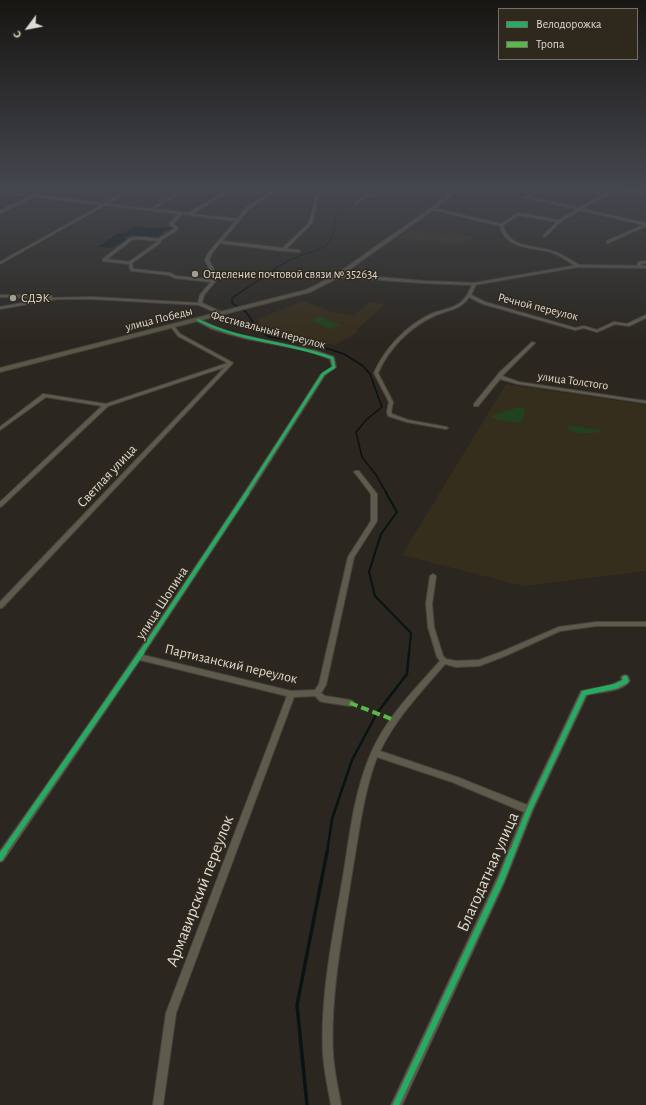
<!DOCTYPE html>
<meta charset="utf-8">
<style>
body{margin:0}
#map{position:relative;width:646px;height:1105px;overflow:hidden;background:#2b2720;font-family:"Alegreya Sans",sans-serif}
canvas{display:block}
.legend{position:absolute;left:498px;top:8px;width:140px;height:52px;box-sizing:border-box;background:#2f281c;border:1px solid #757066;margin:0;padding:5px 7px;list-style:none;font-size:12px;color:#dfdbd4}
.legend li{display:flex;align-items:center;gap:8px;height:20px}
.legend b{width:20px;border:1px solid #757066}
.north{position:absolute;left:8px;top:8px;width:40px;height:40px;-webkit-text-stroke:3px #2f281c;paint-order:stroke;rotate:238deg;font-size:11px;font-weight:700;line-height:16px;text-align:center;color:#dfdbd4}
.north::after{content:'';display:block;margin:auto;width:14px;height:18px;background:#dfdbd4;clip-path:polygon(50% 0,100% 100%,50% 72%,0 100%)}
</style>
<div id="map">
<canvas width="646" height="1105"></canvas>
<ul class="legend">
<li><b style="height:5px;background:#26ab63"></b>Велодорожка</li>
<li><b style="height:5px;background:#58b947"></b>Тропа</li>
</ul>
<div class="north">С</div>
</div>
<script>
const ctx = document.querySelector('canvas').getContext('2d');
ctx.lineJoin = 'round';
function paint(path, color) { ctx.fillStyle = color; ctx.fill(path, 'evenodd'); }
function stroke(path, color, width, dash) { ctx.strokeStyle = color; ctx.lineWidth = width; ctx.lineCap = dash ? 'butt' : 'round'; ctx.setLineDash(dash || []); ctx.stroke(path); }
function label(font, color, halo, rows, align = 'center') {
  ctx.font = font + ' "Alegreya Sans",sans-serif'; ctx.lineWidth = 3; ctx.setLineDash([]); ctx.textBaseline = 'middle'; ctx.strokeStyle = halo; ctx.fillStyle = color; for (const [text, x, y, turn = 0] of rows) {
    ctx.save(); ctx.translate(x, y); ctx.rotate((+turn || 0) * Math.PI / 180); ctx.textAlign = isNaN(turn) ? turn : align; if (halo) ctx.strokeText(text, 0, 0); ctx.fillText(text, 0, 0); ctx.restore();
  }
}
paint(new Path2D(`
 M413 230 448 236 453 233 474 237 462 245 423 240 421 241 399 238Z
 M303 301 329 311 353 316 370 302 384 305 356 330 358 332 335 345 275 334 259 326 258 319Z
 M506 384 646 405V571L523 586 402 555Z`), '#362e1d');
paint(new Path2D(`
 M320 317 340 325 331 329 312 321Z
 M519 407 525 409 521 422 519 423 496 419 491 416Z
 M573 426 604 431C592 434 577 435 567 428V427Z`), '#21421e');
paint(new Path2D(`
 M136 226 146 228 172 227 173 228 164 231 158 237 132 235 124 237 126 240 111 248 98 247 117 234 129 231V229Z`), '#081314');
stroke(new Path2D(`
 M276 268C284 263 293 258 302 255 327 247 335 246 335 216L347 206 338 196 316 188`), '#081314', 1);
stroke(new Path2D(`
 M278 267 232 298V303L246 312 259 331 270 337 313 344 344 354 363 366 370 374 382 407 367 419 356 432 362 457 376 475 387 494`), '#081314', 1.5);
stroke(new Path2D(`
 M386 493 397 512 381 534 369 572 375 596 411 633 409 653`), '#081314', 2);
stroke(new Path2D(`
 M327 853 332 819 352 760 377 713 407 674 409 652`), '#081314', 2.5);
stroke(new Path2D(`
 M307 1105 297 1005 327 852`), '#081314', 3.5);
const street = new Path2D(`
 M48 188H51L37 195 104 203 132 188H135L108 204 150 209 186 188H189L153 209 189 213 230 188H233L193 214 237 219 246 208 276 188H279L248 210 222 241 283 248 309 223 317 194 318 193 319 194 312 223 286 249 298 250 300 251 299 252 283 251 220 243 212 253 209 260 218 278 204 295 202 303 223 313V315H221L199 305 92 299H57L0 309V307L50 298 0 297V295L51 296H52V298L92 297 198 303 200 295 211 282 175 278 169 275 132 271 130 270 129 264 103 261V259L130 238 138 237 158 239 174 229V228L169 224 179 214 105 205 0 264V262L102 205 34 197 0 213V211L30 196 0 193V191L33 195ZM182 214 236 221 209 252 205 260 214 278 213 280 176 276 170 273 133 269 132 263 160 243 161 240 176 231 178 228 173 224ZM138 239 157 241V242L129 262 107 259 132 240Z
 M343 188H345L342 192H340Z
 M385 188H387L381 195 368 196 357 204 355 203 366 194 379 193Z
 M604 188 634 190 646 188V190L634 192 612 190 611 192 582 209 646 223V226L608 243H607V241L644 225 580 210 560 222 545 237 543 236 557 222 519 215 503 225C508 249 536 245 555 252 563 255 571 260 579 265V267H578C569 263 561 255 551 252 532 247 505 249 500 226L431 209 432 208 501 224 518 213 559 220 577 209 524 197 525 196 579 208 609 191V189Z
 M646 261V263L641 264 640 267 637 266 638 262Z
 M473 283 476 284 471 295 485 302 575 328 584 326 597 330 614 322 627 324 646 315V318L629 326 615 324 597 332 584 328 575 330 483 304 469 297C461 310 447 310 434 316 410 327 389 348 378 373L393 402 391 412 392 414 408 420 446 427 448 428 446 429 407 422 388 416 387 412 389 402 374 373C385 348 406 326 431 314 442 309 457 309 464 299 468 295 470 289 473 283Z
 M197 319H199L215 327 231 333 299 347 317 351 334 357 336 367 325 375 248 496 143 655 291 691 315 690 319 684 348 557 371 521V494L355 473 354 472 355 471H359L377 494V521L354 557 326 685 321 693 325 696 350 700 353 701 354 703 353 705 350 706 323 702 320 701 315 696 294 697 176 1013 163 1105H153L166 1013 287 696 140 660 3 861 0 862V851C111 694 218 536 321 374L332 367 330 359 314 353 299 349 247 339 228 334 212 329 197 321Z
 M172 326H174L180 334 233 363 2 608H0V602L225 367 108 406 2 506 0 507V502L102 406 46 397 0 430V427L43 394 106 404 228 363 178 336 171 327Z
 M532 342 535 343 502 376 519 382 646 401V403L518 384 500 379 478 406H474V404L500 372Z
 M433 574 436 576 432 604 434 627 443 656 446 659 456 661 479 660 501 652 559 627 596 622H646V626H596L560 631 505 656 479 666 456 667 445 664C421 692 396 718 380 751L457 777 527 805 581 691 611 685 622 680 621 678 622 676 625 675 628 676 630 681C621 693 600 691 587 695L533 810 505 881 402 1105H391L498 876 524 812 452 782 377 757C363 794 359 833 352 873 343 931 330 995 333 1054 334 1071 338 1088 341 1105H331C328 1088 324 1071 323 1054 320 994 334 930 344 871 350 831 355 790 371 753 387 717 414 690 440 661L437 657 428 627 426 604 430 576Z`);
const secondary = new Path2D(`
 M457 188H461L433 210 343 274 423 281 474 283 578 265 646 266V268L578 267 474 285 423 283 339 277 310 292 0 372V368L306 290C333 278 356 261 379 244 406 226 432 208 457 188Z`);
stroke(street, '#47433e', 2);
stroke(secondary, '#47433e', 2);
paint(street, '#5d5c4c');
paint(secondary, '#595844');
stroke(new Path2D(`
 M350 703 394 720`), '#58b947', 4, [8, 4]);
stroke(new Path2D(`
 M198 320C240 341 288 342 332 358L334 367 333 368`), '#26ab63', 2.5);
stroke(new Path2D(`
 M246 494 323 374 334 367`), '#26ab63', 3);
stroke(new Path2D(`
 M141 653 247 493`), '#26ab63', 4);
stroke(new Path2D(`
 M3 853 142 652
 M512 853 529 810 584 693 616 686 626 681 625 678`), '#26ab63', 5);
stroke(new Path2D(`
 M0 858 4 852
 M396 1105 502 878 512 852`), '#26ab63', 6);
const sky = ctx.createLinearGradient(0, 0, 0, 343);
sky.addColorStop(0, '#181512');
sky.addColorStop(0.55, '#44474e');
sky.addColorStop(1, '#44474e00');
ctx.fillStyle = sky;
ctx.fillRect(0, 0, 646, 343);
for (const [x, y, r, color] of [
 [195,274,4,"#a09c95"],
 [13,298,4,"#a09c95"]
]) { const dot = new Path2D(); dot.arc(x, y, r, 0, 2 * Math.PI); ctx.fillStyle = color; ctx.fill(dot); stroke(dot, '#2f281c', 1.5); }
label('12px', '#dfdbd4', '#2f281c', [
 ["Отделение почтовой связи № 352634",203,274],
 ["СДЭК",21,298]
], 'left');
label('12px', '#dfdbd4', '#2f281c', [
 ["Речной переулок",538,307,14],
 ["улица Победы",159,319,-14],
 ["Фестивальный переулок",268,330,15],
 ["улица Толстого",573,381,8]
]);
label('14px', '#dfdbd4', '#2f281c', [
 ["Светлая улица",107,476,-47],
 ["улица Шопина",162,603,-57],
 ["Партизанский переулок",231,664,13]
]);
label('17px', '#dfdbd4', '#2f281c', [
 ["Благодатная улица",488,872,-66],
 ["Армавирский переулок",200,891,-69]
]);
</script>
